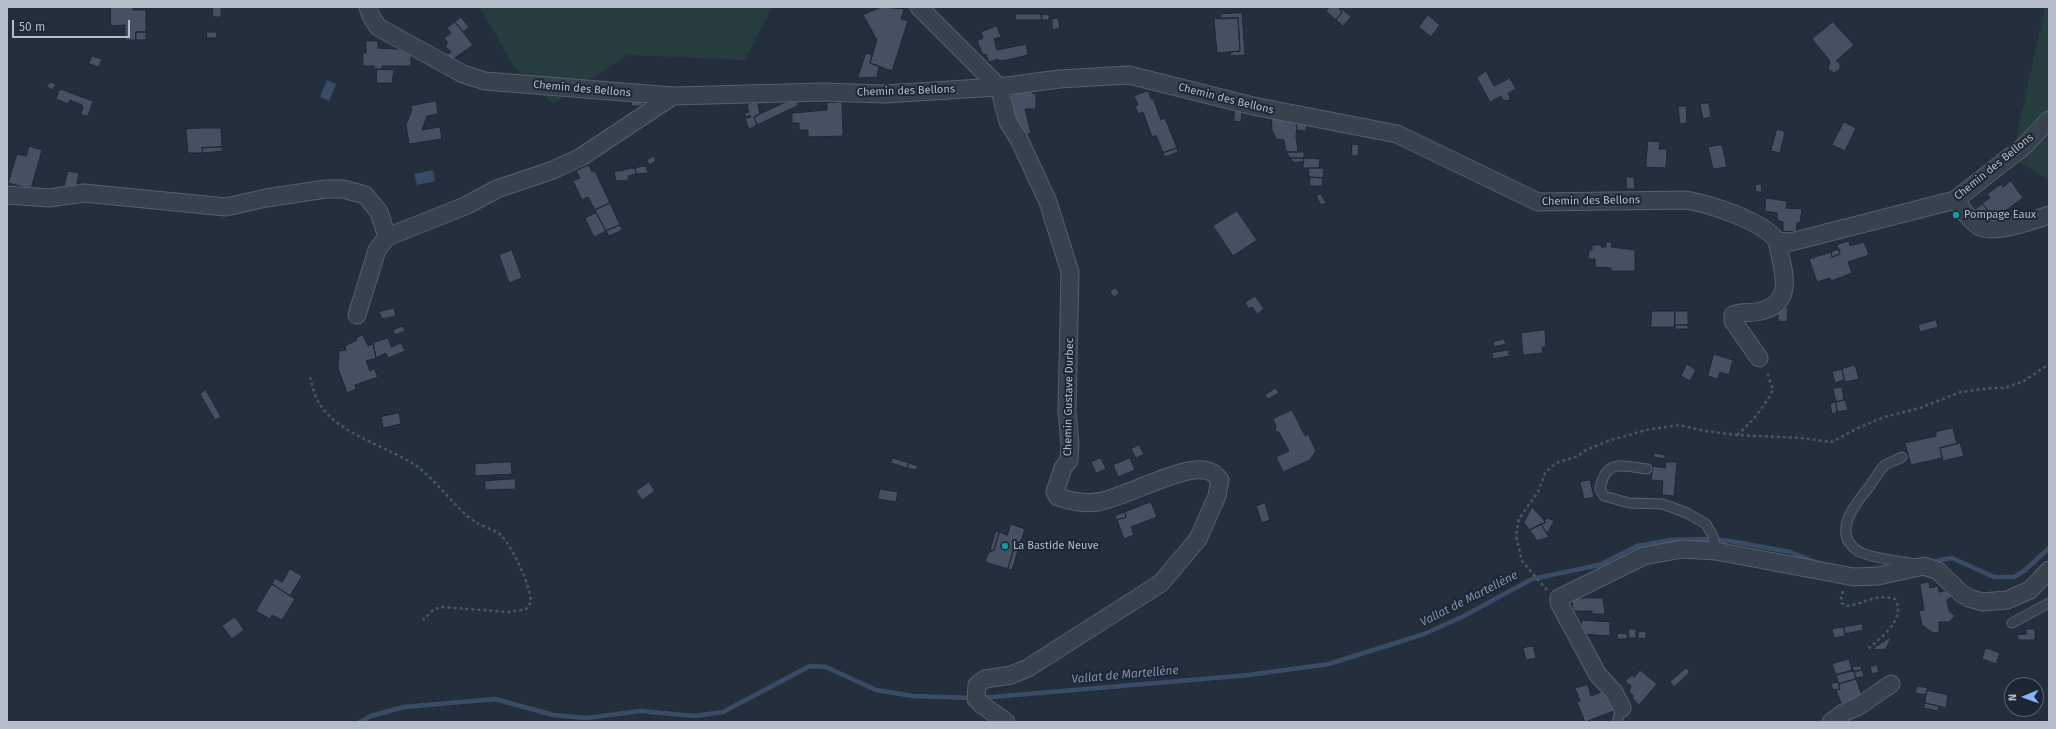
<!DOCTYPE html>
<meta charset="utf-8">
<style>
body{margin:0}
#map{position:relative;width:2056px;height:729px;overflow:hidden;background:#242f3e;font-family:"Fira Sans",sans-serif}
canvas{display:block}
.frame{position:absolute;inset:0;border:8px solid #b4bcc9;pointer-events:none}
.north{position:absolute;left:2004px;top:677px;width:40px;height:40px;box-sizing:border-box;background:#1d2633;border:1px solid #59626f;border-radius:50%;rotate:268deg;font-size:11px;font-weight:700;line-height:16px;text-align:center;color:#b4bcc9}
.north::after{content:'';display:block;margin:auto;width:14px;height:18px;background:#8ab4f8;clip-path:polygon(50% 0,100% 100%,50% 72%,0 100%)}
.scale{position:absolute;left:12px;top:20px;width:118px;height:18px;box-sizing:border-box;border:2px solid #b4bcc9;border-top:0;padding-left:5px;font-size:12px;line-height:14px;white-space:nowrap;color:#b4bcc9;-webkit-text-stroke:3px #1d2633;paint-order:stroke}
</style>
<div id="map">
<canvas width="2056" height="729"></canvas>
<div class="frame"></div>
<div class="north">N</div>
<div class="scale">50 m</div>
</div>
<script>
const ctx = document.querySelector('canvas').getContext('2d');
ctx.lineJoin = 'round';
function paint(path, color) { ctx.fillStyle = color; ctx.fill(path, 'evenodd'); }
function stroke(path, color, width, dash) { ctx.strokeStyle = color; ctx.lineWidth = width; ctx.lineCap = dash ? 'butt' : 'round'; ctx.setLineDash(dash || []); ctx.stroke(path); }
function label(font, color, halo, rows, align = 'center') {
  ctx.font = font + ' "Fira Sans",sans-serif'; ctx.lineWidth = 4; ctx.setLineDash([]); ctx.textBaseline = 'middle'; ctx.strokeStyle = halo; ctx.fillStyle = color; for (const [text, x, y, turn = 0] of rows) {
    ctx.save(); ctx.translate(x, y); ctx.rotate((+turn || 0) * Math.PI / 180); ctx.textAlign = isNaN(turn) ? turn : align; if (halo) ctx.strokeText(text, 0, 0); ctx.fillText(text, 0, 0); ctx.restore();
  }
}
paint(new Path2D(`
 M480 7H772L745 60 628 55 553 104 514 67Z
 M2045 7H2049V181L2012 157Z`), '#263c3f');
paint(new Path2D(`
 M327 80 336 84 329 101 320 97Z
 M433 170 435 181 417 185 414 174Z`), '#394c67');
stroke(new Path2D(`
 M1936 561 1952 558 1994 577H2014L2024 571 2049 548
 M981 698 1249 675 1329 664 1424 634 1462 617 1532 579 1599 565 1637 546 1670 540 1705 539 1730 541 1790 552 1818 563
 M360 722 371 716 404 707 495 699 553 715 587 718 640 711 695 716 723 712 810 666 826 667 876 690 913 696 973 698`), '#394c67', 4.5);
const building = new Path2D(`
 M111 7H133V10H146V32H136V40H125V25L111 26Z
 M213 7H221V17H213Z
 M882 7 904 9 901 19 908 21 892 71 870 63 877 40 863 15Z
 M1330 7H1342L1340 9 1342 12 1336 20 1326 11Z
 M1341 8 1351 17 1343 26 1336 20 1342 12 1340 9Z
 M1242 13 1245 55 1231 56 1230 52 1240 51 1238 18 1221 19V14Z
 M1016 14H1041L1042 20H1016Z
 M1041 14 1049 15V20H1042Z
 M1428 15 1440 25 1431 37 1419 27Z
 M461 17 469 27 463 32 455 22Z
 M1058 18 1060 28 1052 30V19Z
 M1238 18 1240 51 1217 53 1214 19Z
 M455 22 473 45 452 60 447 55 451 52 445 46 448 43 444 38 451 33 447 28Z
 M1833 22 1854 45 1836 61 1840 63V69L1834 73 1828 69 1830 61 1812 39Z
 M997 26 1001 37 994 39 997 50 1026 44 1028 55 1007 60 998 61V59L989 62 986 54 983 55 977 41 983 38 981 32Z
 M136 32H146V40H136Z
 M207 32H217L216 38H207Z
 M366 41H378V48L411 50V66H382V69H374V66H363V53H366Z
 M866 53 872 55 870 63 879 66 877 77 858 78Z
 M92 56 102 59 99 67 89 64Z
 M377 69 394 70 392 83H377Z
 M1486 71 1494 86 1510 78 1516 89 1508 93 1510 97 1509 101 1503 100 1501 96 1490 102 1477 78Z
 M52 82 56 85 52 90 46 86Z
 M1032 87V93L1036 94V109H1025L1031 133 1023 135 1011 110 1010 95H1012V88Z
 M60 89 93 101 88 116 81 115 83 106 82 105 70 100 68 104 56 99Z
 M1148 91 1151 99 1153 98 1161 120 1165 118 1177 148 1163 153 1156 135 1152 137 1143 112 1138 114 1135 106 1138 105 1134 96Z
 M797 97 799 101 797 106 757 125 754 117Z
 M632 99H642V106H632Z
 M436 101 438 114 427 116 422 130 440 127 442 139 409 144 406 125 412 110 411 106Z
 M757 101 760 114 754 117 757 125 749 129 745 119 751 117 750 115 746 117 745 113 749 112 747 105Z
 M842 102 843 136 808 137V130H799V123H792V113L827 110V103Z
 M1709 103 1711 117 1703 119 1700 104Z
 M1686 106 1687 123 1680 124 1678 107Z
 M1235 108 1242 109 1241 122 1234 121Z
 M1272 116 1297 120 1296 137 1298 152H1286L1284 140 1276 139 1272 130Z
 M1297 120H1308L1306 131 1297 130Z
 M1844 122 1856 128 1845 151 1832 145Z
 M201 128H221L222 147 202 148 203 153H188L186 129Z
 M1777 129 1785 132 1780 153 1771 151Z
 M1648 141 1660 142 1659 149H1667L1666 168 1646 167Z
 M1352 144 1359 145 1358 156H1352Z
 M1722 145 1727 167 1713 169 1708 147Z
 M29 146 42 150 31 189 8 183 17 154 26 156Z
 M222 147 223 151 203 153 202 148Z
 M1177 148 1178 152 1165 157 1163 153Z
 M1286 152H1304V158H1291Z
 M654 156 656 161 649 165 647 160Z
 M1291 158H1304L1303 162H1293Z
 M1304 158 1320 159 1319 168H1303Z
 M589 165 592 172 595 171 610 203 595 210 588 197 582 200 573 181 580 178 576 171Z
 M646 166 648 173 636 174 635 168Z
 M635 168 636 174 628 176 629 180 616 181 614 172Z
 M1309 168H1324L1323 178 1309 177Z
 M68 171 79 173 76 188 63 192Z
 M1310 177 1323 178 1322 186H1310Z
 M1626 177H1634L1635 189H1627Z
 M2011 181 2023 198 2002 213 2000 211 1992 216 1982 203 1990 198 1987 194 2001 184 2003 187Z
 M1761 184 1762 192H1756L1755 185Z
 M1321 194 1326 203 1321 205 1316 196Z
 M1766 198 1787 201 1786 208 1802 209 1800 223H1797L1796 232 1783 231V222L1777 220V213L1765 211Z
 M610 203 620 225 606 231 595 210Z
 M1983 204 1991 215 1981 222 1970 213Z
 M1237 211 1257 240 1233 256 1213 226Z
 M596 213 606 231 594 237 585 218Z
 M620 225 622 230 609 236 606 231Z
 M1849 241 1850 246 1864 242 1869 255 1848 262 1852 273 1831 281 1830 278 1817 282 1809 259 1831 252 1832 257 1840 254 1837 245Z
 M1606 242H1612L1611 247 1635 250V271H1611V268L1595 267V259H1588L1589 250H1592V245H1601V247H1606Z
 M1839 249 1840 254 1832 257 1831 252Z
 M512 250 522 278 509 283 499 255Z
 M1116 288 1119 294 1113 297 1110 291Z
 M1255 296 1264 309 1257 314 1252 307 1249 309 1245 303Z
 M1779 307 1788 308 1787 322 1778 321Z
 M394 308 396 316 382 319 379 312Z
 M1652 311H1675V327H1651Z
 M1675 311H1688V325H1675Z
 M1936 320 1938 327 1920 332 1918 325Z
 M1675 325H1688V329H1675Z
 M403 326 405 331 395 335 393 330Z
 M1545 330 1546 347H1542L1543 353 1523 355 1521 333Z
 M363 335 368 346 373 344 376 358 366 361 370 371 374 368 378 377 355 385 356 389 347 393 338 368 339 351 346 350 345 346 357 340 356 338Z
 M388 338 391 347 401 343 405 351 388 358 386 353 376 358 373 343Z
 M1504 339 1506 344 1494 347 1493 342Z
 M1509 350V356L1493 359 1492 353Z
 M1714 354 1733 360 1729 375 1720 372 1718 379 1708 376Z
 M1687 364 1696 370 1690 381 1681 376Z
 M1855 365 1859 379 1845 382 1842 369Z
 M1842 369 1844 380 1835 383 1832 372Z
 M1842 387 1844 400 1836 402 1833 389Z
 M1276 388 1279 393 1268 399 1265 395Z
 M206 390 221 417 215 420 200 394Z
 M1845 400 1848 410 1837 412 1836 402Z
 M1836 402 1837 412 1832 414 1830 404Z
 M1292 410 1305 436 1308 434 1316 451 1310 460 1283 472 1276 457 1289 451 1279 432 1275 431 1276 426 1273 419Z
 M399 413 401 424 383 428 381 417Z
 M1953 428 1957 444 1940 448 1942 458 1911 465 1905 443 1936 436V432Z
 M1960 443 1964 456 1943 461 1940 448Z
 M1139 445 1144 454 1136 458 1131 449Z
 M1654 453 1665 455V459L1654 457Z
 M893 458 909 463 907 468 891 463Z
 M1101 458 1106 469 1096 473 1091 462Z
 M1130 458 1135 470 1118 477 1113 465Z
 M511 462 512 474 475 476V464Z
 M1666 462H1677L1674 496 1662 495 1663 481 1651 480 1653 466 1665 468Z
 M909 463 918 466 916 470 907 468Z
 M515 479 516 489 485 490V481Z
 M1590 480 1594 497 1584 499 1580 482Z
 M649 482 655 491 642 500 636 491Z
 M880 489 898 492 896 502 878 499Z
 M1151 502 1157 517 1131 527 1134 535 1124 539 1117 520 1126 517 1125 512Z
 M1265 503 1270 520 1262 523 1256 506Z
 M1532 507 1546 522 1530 530 1524 523Z
 M1125 512 1126 517 1117 520 1115 516Z
 M1548 518 1554 521 1547 534 1541 524 1546 522 1544 521Z
 M1011 524 1025 529 1019 547 1015 545 1008 569 985 562 988 553 994 550 999 532 1007 535Z
 M1541 524 1549 537 1537 541 1530 530Z
 M996 531 999 532 994 550 990 551Z
 M1015 545 1019 547 1012 570 1008 569Z
 M290 569 302 576 290 596 272 584 275 578 282 582Z
 M1929 582 1930 588 1938 586 1939 592 1946 591 1952 596 1947 600 1949 611 1955 616 1949 622H1939V632L1933 633 1922 625 1919 611 1924 610 1920 584Z
 M272 584 295 599 282 620 272 615 270 619 256 611Z
 M1573 598H1603L1605 614H1592V611H1573Z
 M235 617 244 630 232 639 222 626Z
 M1582 620 1610 622V636L1582 634Z
 M1862 624 1863 630 1845 634 1844 627Z
 M1844 627 1845 636 1834 638 1832 629Z
 M1629 629H1636V638H1629Z
 M2026 629H2035V640H2018L2017 635 2026 634Z
 M1639 631 1646 632V639L1638 638Z
 M1618 633 1627 634V639H1617Z
 M1891 637 1886 649 1875 650 1874 648Z
 M1533 646 1536 658 1526 660 1523 648Z
 M1986 648 2000 653 1996 664 1982 659Z
 M1849 659 1852 671 1836 675 1832 664Z
 M1877 665 1879 672 1872 674 1870 667Z
 M1861 666 1862 670 1854 672 1852 671 1853 667Z
 M1686 668 1690 672 1674 687 1670 682Z
 M1640 670 1657 684 1639 705 1632 698 1634 696 1629 692 1631 686 1625 681 1632 675 1634 677Z
 M1854 670 1856 679 1839 684 1836 675Z
 M1862 670 1864 676 1856 678 1854 672Z
 M1856 679 1863 698 1843 708 1836 690 1840 689 1839 684Z
 M1838 682 1840 689 1833 690 1831 684Z
 M1588 685 1591 696 1609 689 1619 709 1585 722 1577 702 1580 701 1575 688Z
 M1917 686 1928 688 1926 695 1915 693Z
 M1927 690 1948 695 1946 708 1925 703Z
 M1925 703 1939 706 1938 711 1924 708Z`);
paint(building, '#455162');
stroke(building, '#1f2835', 1);
const lane = new Path2D(`
 M1902 457C1897 460 1890 462 1885 465 1879 470 1874 481 1869 487 1855 504 1831 533 1858 551 1869 558 1901 561 1915 564
 M1647 469C1622 466 1606 458 1600 489L1604 496 1629 503 1663 504 1687 513 1706 524 1713 536 1716 551
 M2012 623 2049 603
 M1617 722 1622 708`);
const street = new Path2D(`
 M368 7 371 16 378 27 463 74 485 81 673 96 822 92 885 94 999 87 1059 79 1129 75 1253 106 1397 134 1538 202 1686 200C1709 204 1764 221 1777 241L1791 242 1955 200 2024 146 2049 120
 M919 7 999 87 1008 122 1019 139 1048 202 1070 272 1067 411 1070 444 1069 460 1063 468 1055 492 1058 497C1071 501 1083 504 1097 502 1125 498 1184 463 1208 471 1213 472 1217 476 1220 480L1217 496 1198 539 1161 583 1028 668 1011 675 985 679 977 685 976 699 981 704 1006 722
 M7 195 49 198 84 193 226 207 266 198 326 189H343L365 195 379 212 387 237
 M1955 200C1962 209 1970 221 1980 227 1993 234 2035 220 2049 215
 M357 315 377 250 387 237 465 206 497 189 553 170 581 157 673 96
 M1759 358 1733 321V315C1743 311 1751 314 1761 311 1797 302 1782 268 1777 241
 M1622 708 1614 692 1598 675 1559 603V598L1644 556 1682 549 1716 551 1854 577 1878 576 1924 566 1938 571 1962 594 1969 598 1982 602 2007 600 2030 590 2049 570
 M1831 722 1843 713 1859 706 1891 684`);
stroke(lane, '#565f6c', 11);
stroke(street, '#565f6c', 19);
stroke(new Path2D(`
 M310 377C313 389 316 401 324 410 345 436 388 447 415 465 436 479 456 510 477 523 484 527 496 530 502 536 513 549 530 584 531 602L526 609 509 612 441 607 433 610 423 620
 M1737 435C1752 422 1764 407 1773 390L1767 372
 M1547 590 1522 561 1516 536 1519 519 1539 490 1545 473 1556 463 1578 456 1586 450 1608 441 1646 430 1679 425 1705 431 1736 435 1801 438 1832 442 1856 429 1884 417 1920 408 1961 392 1992 388H2004L2024 381 2049 364
 M1843 591 1841 597 1842 603 1846 606C1865 604 1874 593 1895 599 1907 618 1881 638 1868 649`), '#44595c', 2.5, [3, 3]);
stroke(lane, '#38414e', 9);
stroke(street, '#38414e', 17);
for (const [x, y, r, color] of [
 [1956,215,4,"#0f9aa8"],
 [1005,546,4,"#0f9aa8"]
]) { const dot = new Path2D(); dot.arc(x, y, r, 0, 2 * Math.PI); ctx.fillStyle = color; ctx.fill(dot); stroke(dot, '#1d2633', 1.5); }
label('11px', '#b4bcc9', '#1d2633', [
 ["Chemin des Bellons",582,89,5],
 ["Chemin des Bellons",906,91,-2],
 ["Chemin des Bellons",1226,99,14],
 ["Chemin des Bellons",1994,167,-39],
 ["Chemin des Bellons",1591,201,-1],
 ["Chemin Gustave Durbec",1069,397,-89]
]);
label('11px', '#b4bcc9', '#1d2633', [
 ["Pompage Eaux",1964,215],
 ["La Bastide Neuve",1013,546]
], 'left');
label('italic 12px', '#7c92b1', '#1d2633', [
 ["Vallat de Martellène",1469,599,-27],
 ["Vallat de Martellène",1125,675,-5]
]);
</script>
